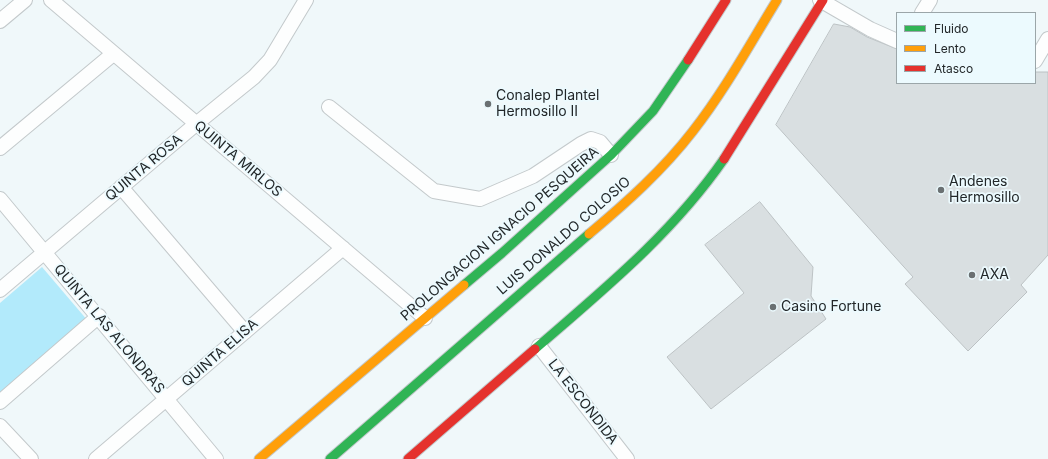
<!DOCTYPE html>
<style>
body{margin:0}
#map{position:relative;width:1048px;height:459px;overflow:hidden;background:#f0f8fa;font-family:Inter,sans-serif}
canvas{display:block}
.legend{position:absolute;left:896px;top:12px;width:140px;height:72px;box-sizing:border-box;background:#ecfafe;border:1px solid #9ba6a9;margin:0;padding:5px 7px;list-style:none;font-size:12px;color:#222729}
.legend li{display:flex;align-items:center;gap:8px;height:20px}
.legend b{width:20px;border:1px solid #9ba6a9}
</style>
<div id="map">
<canvas width="1048" height="459"></canvas>
<ul class="legend">
<li><b style="height:5px;background:#30b455"></b>Fluido</li>
<li><b style="height:5px;background:#ff9f0a"></b>Lento</li>
<li><b style="height:5px;background:#e5322d"></b>Atasco</li>
</ul>
</div>
<script>
const ctx = document.querySelector('canvas').getContext('2d');
ctx.lineJoin = 'round';
function paint(path, color) { ctx.fillStyle = color; ctx.fill(path, 'evenodd'); }
function stroke(path, color, width, dash) { ctx.strokeStyle = color; ctx.lineWidth = width; ctx.lineCap = dash ? 'butt' : 'round'; ctx.setLineDash(dash || []); ctx.stroke(path); }
function label(font, color, halo, rows, align = 'center') {
  ctx.font = font + ' Inter,sans-serif'; ctx.lineWidth = 3.5; ctx.setLineDash([]); ctx.textBaseline = 'middle'; ctx.strokeStyle = halo; ctx.fillStyle = color; for (const [text, x, y, turn = 0] of rows) {
    ctx.save(); ctx.translate(x, y); ctx.rotate((+turn || 0) * Math.PI / 180); ctx.textAlign = isNaN(turn) ? turn : align; if (halo) ctx.strokeText(text, 0, 0); ctx.fillText(text, 0, 0); ctx.restore();
  }
}
paint(new Path2D(`
 M42 267 88 321 0 396V303Z`), '#b2eafb');
const building = new Path2D(`
 M834 24 850 27 867 37 897 49V83H1035V72H1048V255L1021 285 1027 292 968 351 905 284 913 277 776 125Z
 M760 202 813 267 811 296 826 319 711 409 667 357 744 293 705 245Z`);
paint(building, '#d9dfe1');
stroke(building, '#bcc2c4', 1);
const street = new Path2D(`
 M51 0 425 318
 M820 0 870 29 897 41
 M922 13 930 0
 M0 21 25 0
 M1035 61 1048 39
 M329 107 434 191 480 199 533 176 581 144 591 139 600 142 611 155
 M0 148 113 54
 M121 187 245 332
 M0 199 216 459
 M0 290 196 124 254 77 270 60 306 0
 M539 346 627 459
 M0 402 99 316
 M0 426 31 459
 M96 459 343 248`);
const fast = new Path2D(`
 M464 285 502 253 611 155 653 111 688 60
 M535 349C603 290 672 234 724 159
 M330 459 589 234`);
const slow = new Path2D(`
 M589 234C626 203 663 170 693 131 725 90 750 44 777 0
 M259 459 464 285`);
const jam = new Path2D(`
 M688 60 726 0
 M724 159 823 0
 M408 459 535 349`);
stroke(street, '#c3c9cb', 16);
stroke(fast, '#c3c9cb', 11);
stroke(slow, '#c3c9cb', 11);
stroke(jam, '#c3c9cb', 11);
stroke(street, '#fdfefe', 14);
stroke(fast, '#30b455', 9);
stroke(slow, '#ff9f0a', 9);
stroke(jam, '#e5322d', 9);
for (const [x, y, r, color] of [
 [488,104,4,"#6a7072"],
 [941,190,4,"#6a7072"],
 [972,275,4,"#6a7072"],
 [773,307,4,"#6a7072"]
]) { const dot = new Path2D(); dot.arc(x, y, r, 0, 2 * Math.PI); ctx.fillStyle = color; ctx.fill(dot); stroke(dot, '#ecfafe', 1.5); }
label('14px', '#222729', '#ecfafe', [
 ["Conalep Plantel",496,96],
 ["Hermosillo II",496,112],
 ["Andenes",949,182],
 ["Hermosillo",949,198],
 ["AXA",980,275],
 ["Casino Fortune",781,307]
], 'left');
label('14px', '#222729', '#ecfafe', [
 ["QUINTA MIRLOS",238,159,40],
 ["QUINTA ROSA",144,168,-40],
 ["PROLONGACION IGNACIO PESQUEIRA",500,234,-41],
 ["LUIS DONALDO COLOSIO",564,236,-41],
 ["QUINTA LAS ALONDRAS",109,329,50],
 ["QUINTA ELISA",220,353,-41],
 ["LA ESCONDIDA",583,402,52]
]);
</script>
